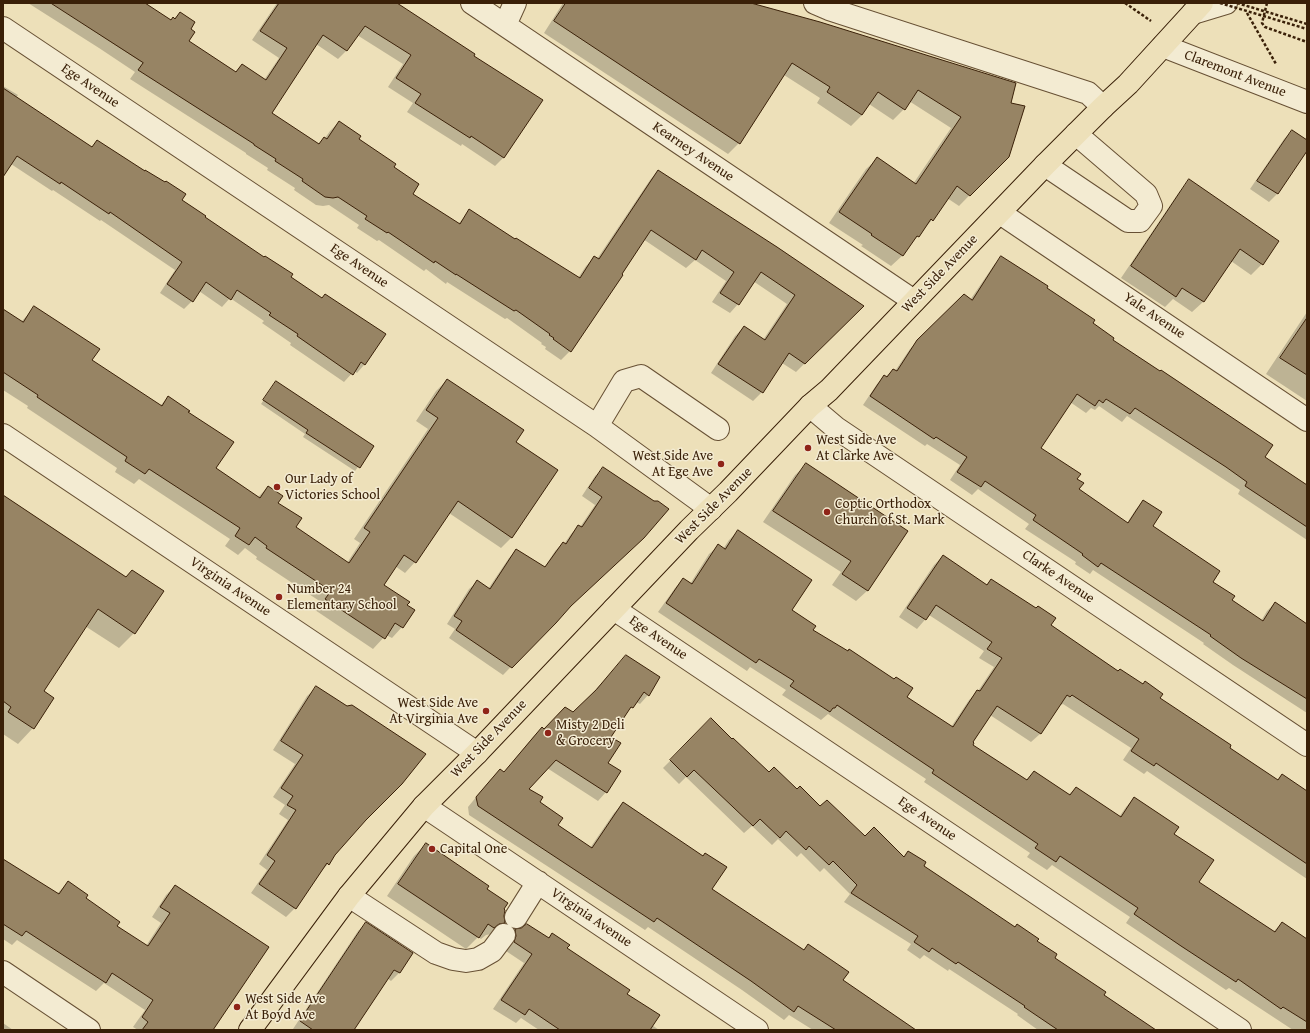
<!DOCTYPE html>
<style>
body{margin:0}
#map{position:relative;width:1310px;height:1033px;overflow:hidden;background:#ede0b9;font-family:"Gentium Book Plus",serif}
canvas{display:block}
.frame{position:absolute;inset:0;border:4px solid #3a2008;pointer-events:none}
</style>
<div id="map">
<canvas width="1310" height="1033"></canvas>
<div class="frame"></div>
</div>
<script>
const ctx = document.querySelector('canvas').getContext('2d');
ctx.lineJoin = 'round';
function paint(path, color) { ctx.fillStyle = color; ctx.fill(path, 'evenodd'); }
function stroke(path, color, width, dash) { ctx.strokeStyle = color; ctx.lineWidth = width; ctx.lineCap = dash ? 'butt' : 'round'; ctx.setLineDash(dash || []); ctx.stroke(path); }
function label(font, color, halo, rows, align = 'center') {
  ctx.font = font + ' "Gentium Book Plus",serif'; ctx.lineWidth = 3; ctx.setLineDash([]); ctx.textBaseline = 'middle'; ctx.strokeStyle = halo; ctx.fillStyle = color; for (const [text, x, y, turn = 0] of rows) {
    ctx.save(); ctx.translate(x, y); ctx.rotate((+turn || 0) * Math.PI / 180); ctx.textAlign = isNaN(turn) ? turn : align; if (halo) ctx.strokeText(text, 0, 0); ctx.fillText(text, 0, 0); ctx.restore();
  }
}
paint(new Path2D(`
 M28 3H143L171 21 180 13 189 29 187 41 235 72 242 65 264 80 279 58 252 40 277 3H395L472 56 504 157 495 166 462 144 461 146 407 112 413 103 388 87 403 64 357 35 347 50 338 59 316 44 271 113 318 144 324 138H325L330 131 339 122 358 139 393 168 411 194 458 224 470 211 515 240 578 278 586 266 595 257 597 259 650 180 658 171 862 306 796 372 782 363 762 392 753 401 711 373 735 336 744 327 763 340 787 304 753 281 738 304 730 313 712 302 726 281 695 260 686 268 643 239 570 351 561 360 545 349 546 347 541 344 542 343 507 318 505 319 447 282 446 284 426 269 424 271 379 240 377 241 357 228 359 225 329 205 323 206 316 205 294 190 295 188 267 170 268 168 246 154V153L130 79 135 72 99 48Z
 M563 3H749L1009 103 1008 156 959 206 947 198 932 220 908 247 902 256 891 266 861 246 863 245 829 223 866 169 877 159 913 184 951 128 909 101 904 109 893 120 869 104 862 115 851 126 817 103 820 98 784 75 739 143 728 154 544 33Z
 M3 86 18 95 16 98 91 148 97 141 289 277 322 299 385 335 364 365 357 373 354 371 344 382 290 345 291 343 262 323 264 321 230 298 222 307 199 291 192 301 184 309 160 293 175 270 101 220 100 221 53 190 52 191 11 164 3 174Z
 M1292 131 1307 141V149L1277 194 1269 202 1250 189 1284 139Z
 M1189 181 1278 241 1262 264 1251 275 1231 261 1203 302 1192 312 1173 299 1165 307 1121 278 1179 192Z
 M1001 257 1091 323 1111 340 1263 457 1307 486V540L1238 494 1240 490 1127 416 1122 422 1099 406 1095 410 1091 408 1086 413 1070 402 1040 448 1076 479 1078 490 1127 523 1136 509 1144 501 1152 526 1231 600 1261 621 1267 611 1275 603 1307 625V713L1233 665 1203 644 1204 643 1093 570 1090 574 1075 564 1076 562 1025 529 1029 524 978 489 972 495 950 480 960 465 927 444 925 446 863 405 877 384 893 370 895 371 910 349 964 295 970 300 994 265Z
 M34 308 91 360 160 406 168 397 187 412 215 468 258 497 268 487 277 503 294 527 347 563 360 543 354 539 428 429 416 421 436 391 447 380 514 442 512 537 501 548 449 513 415 562 405 573 395 566 383 585 406 605 402 627 392 638 386 635 373 649 315 610 321 602 256 559 257 557 245 548 238 555 225 546 230 539 139 479 134 484 115 472 117 468 27 408 28 406 3 390V310L21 322Z
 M1307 312V401L1266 374Z
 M276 382 373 447 355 471 303 437 305 434 261 404Z
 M806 465 907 531 867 591 856 601 832 585 841 572 763 522 795 475Z
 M603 469 654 502 565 611 503 675 449 638 455 629 447 624 469 589 477 582 488 589 509 558 517 550 544 568 555 551 563 543 564 544 571 534 579 526 580 527 595 505 582 496 595 476Z
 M3 497 125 578 132 571 134 633 119 648 85 626 42 691 53 698 33 728 18 744 3 734Z
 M738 531 790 610 812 630 906 697 951 727 969 700 978 691 994 667 979 658 984 651 929 615 917 629 899 617 934 565 943 556 986 585 991 580 1050 625 1158 698 1228 748 1277 780 1282 775 1307 792V879L1147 771 1144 774 1123 760 1131 748 1063 704 1061 705 1059 704 1040 734 1031 742 990 715 972 743V745L1026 780 1034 772 1068 795 1076 788 1119 817 1126 807 1134 798 1172 834 1198 883 1273 932 1282 923 1307 940V1030H1293L1229 988 1226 990 1126 923 1130 917 1052 865 1047 870 1027 857 1030 853 924 782 926 779 828 714 821 720 782 695 786 690 750 667 747 671 658 612 675 588 683 579 690 584 709 554 718 546 723 549 729 540Z
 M618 665 648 695 640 704 636 702 623 716 610 737 606 763V792L598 801 547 768 528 789 556 826 590 848 614 813 623 804 711 889 803 950 808 946 841 981 915 1030H813L789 1015 784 1020 742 990 648 927 645 930 469 815 468 807 491 779 504 772 533 737 542 728 544 730 574 713Z
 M316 688 356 829 335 854 328 864 320 872 295 908 286 917 251 893 267 870 259 864 288 820 279 814 285 805 273 797 295 764 273 750 307 696Z
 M711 720 769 773 797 790 865 838 903 858 908 852 922 866 1036 942 1054 958 1102 995 1155 1030H1038L1017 1015 1018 1014 949 969 948 971 924 955 920 959 907 950 911 944 844 902 850 894 824 868 820 872 801 853 797 857 778 839 772 845 752 826 744 833 686 777 679 784 663 768Z
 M426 844 486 889 503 910 504 922 492 934 486 935 481 939 478 937 466 949 387 896 414 856Z
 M3 861 57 894 68 882 115 926 146 946 161 923 152 917 166 895 175 886 212 1030H138L133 1027 145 1010 104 983 96 991 17 940 12 945 3 939Z
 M366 923 412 953 399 973 391 981 387 978 354 1028 356 1030 293 1029 358 931Z
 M515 930 548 938 552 934 566 949 626 994 652 1025 659 1030H539L521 1018 516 1023 493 1009 524 963 506 951 508 945 507 939Z
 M3 1023 13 1030H3Z`), '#0003');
const building = new Path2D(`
 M51 3H145L171 20 173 17 175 19 180 12 195 22 191 29 195 32 189 41 236 72 242 64 266 80 287 48 260 31 279 3H397L475 54 474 56 543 100 504 158 471 136 470 138 415 103 421 94 396 78 411 55 365 26 347 51 323 35 272 113 319 144 324 137 327 139 339 121 361 136 359 139 396 164 394 167 419 184 413 194 460 224 469 209 515 239 516 238 580 278 594 256 599 259 658 170 777 247 864 306 805 364 789 353 763 393 718 364 744 326 765 340 795 295 761 272 739 305 720 293 734 272 702 250 696 260 651 230 622 274 623 275 571 352 553 339 554 338 549 335 550 334 516 310 514 311 456 274V275L435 261 434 263 388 232 387 233 365 219 367 216 338 197 333 198 325 197 302 181 303 179 275 161 276 159 254 145V144L138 70 143 63Z
 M566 3H751L820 22 1016 83 1011 103 1025 106 1009 157 970 196 957 186 933 221 931 219 919 237 917 236 903 256 871 235 872 234 839 212 877 157 916 184 961 117 918 90 905 110 878 92 862 115 827 92 830 87 792 63 740 144 554 21Z
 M3 88 92 147 97 140 145 171V170L165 182 166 181 186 194 182 200 206 216 205 217 264 257 265 256 293 274 291 277 322 298 325 294 386 334 365 365 361 362 353 375 297 336 298 334 269 315 271 313 237 290 231 300 206 282 193 302 167 284 182 262 110 212 109 214 61 182 60 184 17 156 3 177Z
 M1292 130 1307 140V151L1278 194 1257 181Z
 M1189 179 1279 241 1263 265 1240 249 1204 302 1182 288 1176 297 1131 266Z
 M1001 256 1048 286 1047 288 1095 320 1093 323 1114 338 1113 340 1160 371 1161 370 1273 445 1265 457 1307 485V527L1245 486 1247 482 1226 467 1135 408 1130 414 1106 399 1103 403 1099 400 1095 406 1077 394 1041 448 1081 474 1077 479 1084 483 1079 489 1128 523 1143 500 1162 512 1153 526 1220 571 1213 582 1235 596 1232 600 1263 621 1275 602 1307 624V699L1241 658 1210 636 1211 635 1101 563 1098 567 1082 555 1083 554 1033 520 1036 515 985 481 981 487 957 472 967 457 936 437 934 439 870 396 884 375 887 377 893 369 897 371 917 340 964 294 972 300Z
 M34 306 100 349 92 360 162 406 168 396 190 411 188 412 234 442 216 468 260 498 268 486 283 496 278 503 302 518 296 527 349 563 370 532 364 528 438 418 426 410 447 379 524 430 516 442 558 470 512 538 458 501 416 563 404 555 384 585 410 602 407 605 415 610 403 628 395 623 385 639 325 599 331 591 266 548 267 546 255 537 249 545 235 536 240 528 149 469 145 474 125 461 127 457 37 397 38 395 3 372V309L23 322Z
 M1307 318V375L1280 358Z
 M276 381 374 446 360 468 306 433 308 430 263 400Z
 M806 463 908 531 868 591 842 574 851 561 773 511Z
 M603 467 654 501H658L669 509 644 538 571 606 556 623 512 668 456 630 462 621 454 616 477 580 490 589 516 549 545 567 563 542 566 544 578 525 582 527 602 497 589 488Z
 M3 495 126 577 132 570 164 591 135 634 98 609 44 691 54 698 34 729 8 712 11 707 3 701Z
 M738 530 812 580 792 610 816 626 813 630 848 651 849 649 894 679 896 677 913 688 907 697 953 727 977 690 980 691 1002 658 987 649 992 642 936 605 926 620 907 608 943 555 987 585 991 579 1036 608 1038 606 1056 618 1051 625 1118 671 1120 669 1143 684 1145 681 1163 694 1160 698 1231 745 1230 748 1278 780 1282 774 1307 791V864L1156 763 1154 766 1131 751 1139 739 1072 695 1070 697 1067 695 1041 734 997 706 973 742 974 743 973 745 1027 780 1034 771 1070 795 1076 787 1121 817 1134 797 1179 827 1174 834 1214 860 1199 882 1275 932 1282 922 1307 939V1022L1283 1007 1281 1009 1238 979 1236 982 1181 946 1134 914 1138 908 1060 856 1056 862 1035 848 1038 844 932 773 934 770 837 705 835 708H833L830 712 790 686 794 681 759 659 756 663 666 603 683 578 692 584 718 544 725 549Z
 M626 655 660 677 649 696 644 692 633 708 631 707 611 737 621 743 608 763 621 771 607 793 556 760 529 789 543 797 540 802 563 818 558 825 592 848 623 802 703 856 705 853 727 867 712 889 804 950 808 944 849 972 843 980 916 1030H836L798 1006 794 1012 751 981 657 918 654 922 478 806 476 797 500 769 504 772 542 727 544 729 565 707 573 712 596 690Z
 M316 686 347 706 352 705 426 754 402 784 366 820 335 855 329 865 327 863 296 909 259 884 275 861 267 855 296 810 287 805 293 796 281 788 303 755 281 741Z
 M711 718 732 739 733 738 769 772 774 767 797 789 800 786 820 806 827 800 865 836 874 827 904 857 908 851 926 862 924 866 969 896 1015 927 1017 924 1039 939 1037 941 1057 954 1055 958 1106 992 1104 995 1156 1030H1058L1024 1007 1025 1006 958 962 956 964 932 948 929 952 914 942 918 936 851 893 857 885 833 861 829 865 809 846 806 850 786 831 780 838 760 819 753 826 694 770 687 777 670 760Z
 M426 843 489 886 487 889 508 903 504 909 505 910 504 916 505 923 499 924 494 928 488 924 479 938 398 884Z
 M3 859 59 894 68 881 88 895 86 898 120 922 117 926 148 946 170 913 160 907 175 885 269 947 213 1030H142L148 1022 142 1017 153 1000 112 973 106 983 26 931 22 936 3 924Z
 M366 922 413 953 400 973 394 970 354 1030H313L300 1021Z
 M527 924 549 938 552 933 570 945 567 948 630 990 627 994 660 1015 650 1030H560L529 1009 525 1015 501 1000 532 954 514 942 516 936 515 929 521 928Z`);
paint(building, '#978464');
stroke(building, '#3a2008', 1);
const minor = new Path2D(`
 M472 3 914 301
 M815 3 829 9 1088 93 1103 107
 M1193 13 1226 3
 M505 25 515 3
 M3 28 597 426 711 509
 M1163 46 1307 102
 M1045 165 1128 221H1140L1151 206 1146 194 1076 134
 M1000 213 1307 420
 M810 406 836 428 1307 745
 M597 426 624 381 641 376 718 429
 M3 435 477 753
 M614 609 1240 1030
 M424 806 757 1030
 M349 896 436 953 453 959 466 961 478 959 492 951 504 935
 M516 917 538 882
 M3 972 89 1030`);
const major = new Path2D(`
 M250 1030 349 896 424 806 477 753 689 530 728 492 810 406 829 390 1045 165 1103 107 1128 84 1202 3`);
stroke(minor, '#675034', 24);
stroke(major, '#3a2008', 24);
stroke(new Path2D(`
 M1125 3 1151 21
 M1267 3 1262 23 1265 27 1307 42
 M1247 13 1276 64`), '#3a2008', 2.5, [3, 2]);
stroke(minor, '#f3ebd2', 22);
stroke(major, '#ede0b9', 22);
stroke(new Path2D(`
 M1220 3 1307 29
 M1237 3 1307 24`), '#3a2008', 2.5, [3, 2]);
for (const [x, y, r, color] of [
 [808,448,4,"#8f2418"],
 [721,464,4,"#8f2418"],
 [277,487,4,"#8f2418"],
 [827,512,4,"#8f2418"],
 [279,597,4,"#8f2418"],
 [486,711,4,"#8f2418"],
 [548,733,4,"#8f2418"],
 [432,849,4,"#8f2418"],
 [237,1007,4,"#8f2418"]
]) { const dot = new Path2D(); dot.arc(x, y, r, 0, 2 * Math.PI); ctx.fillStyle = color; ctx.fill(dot); stroke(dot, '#f3ebd2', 1.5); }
label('14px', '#3a2008', '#f3ebd2', [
 ["Claremont Avenue",1235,74,21],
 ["Ege Avenue",90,86,34],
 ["Kearney Avenue",693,152,34],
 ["Ege Avenue",359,266,34],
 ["West Side Avenue",940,274,-46],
 ["Yale Avenue",1154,316,34],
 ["West Side Avenue",714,506,-45],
 ["Clarke Avenue",1058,577,34],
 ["Virginia Avenue",230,587,34],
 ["Ege Avenue",658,638,34],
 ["West Side Avenue",489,739,-46],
 ["Ege Avenue",927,819,34],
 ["Virginia Avenue",591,918,34]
]);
label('14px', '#3a2008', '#f3ebd2', [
 ["West Side Ave",816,440],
 ["At Clarke Ave",816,456],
 ["West Side Ave",713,456,"right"],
 ["At Ege Ave",713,472,"right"],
 ["Our Lady of",285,479],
 ["Victories School",285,495],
 ["Coptic Orthodox",835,504],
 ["Church of St. Mark",835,520],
 ["Number 24",287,589],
 ["Elementary School",287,605],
 ["West Side Ave",478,703,"right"],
 ["At Virginia Ave",478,719,"right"],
 ["Misty 2 Deli",556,725],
 ["& Grocery",556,741],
 ["Capital One",440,849],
 ["West Side Ave",245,999],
 ["At Boyd Ave",245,1015]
], 'left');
</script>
